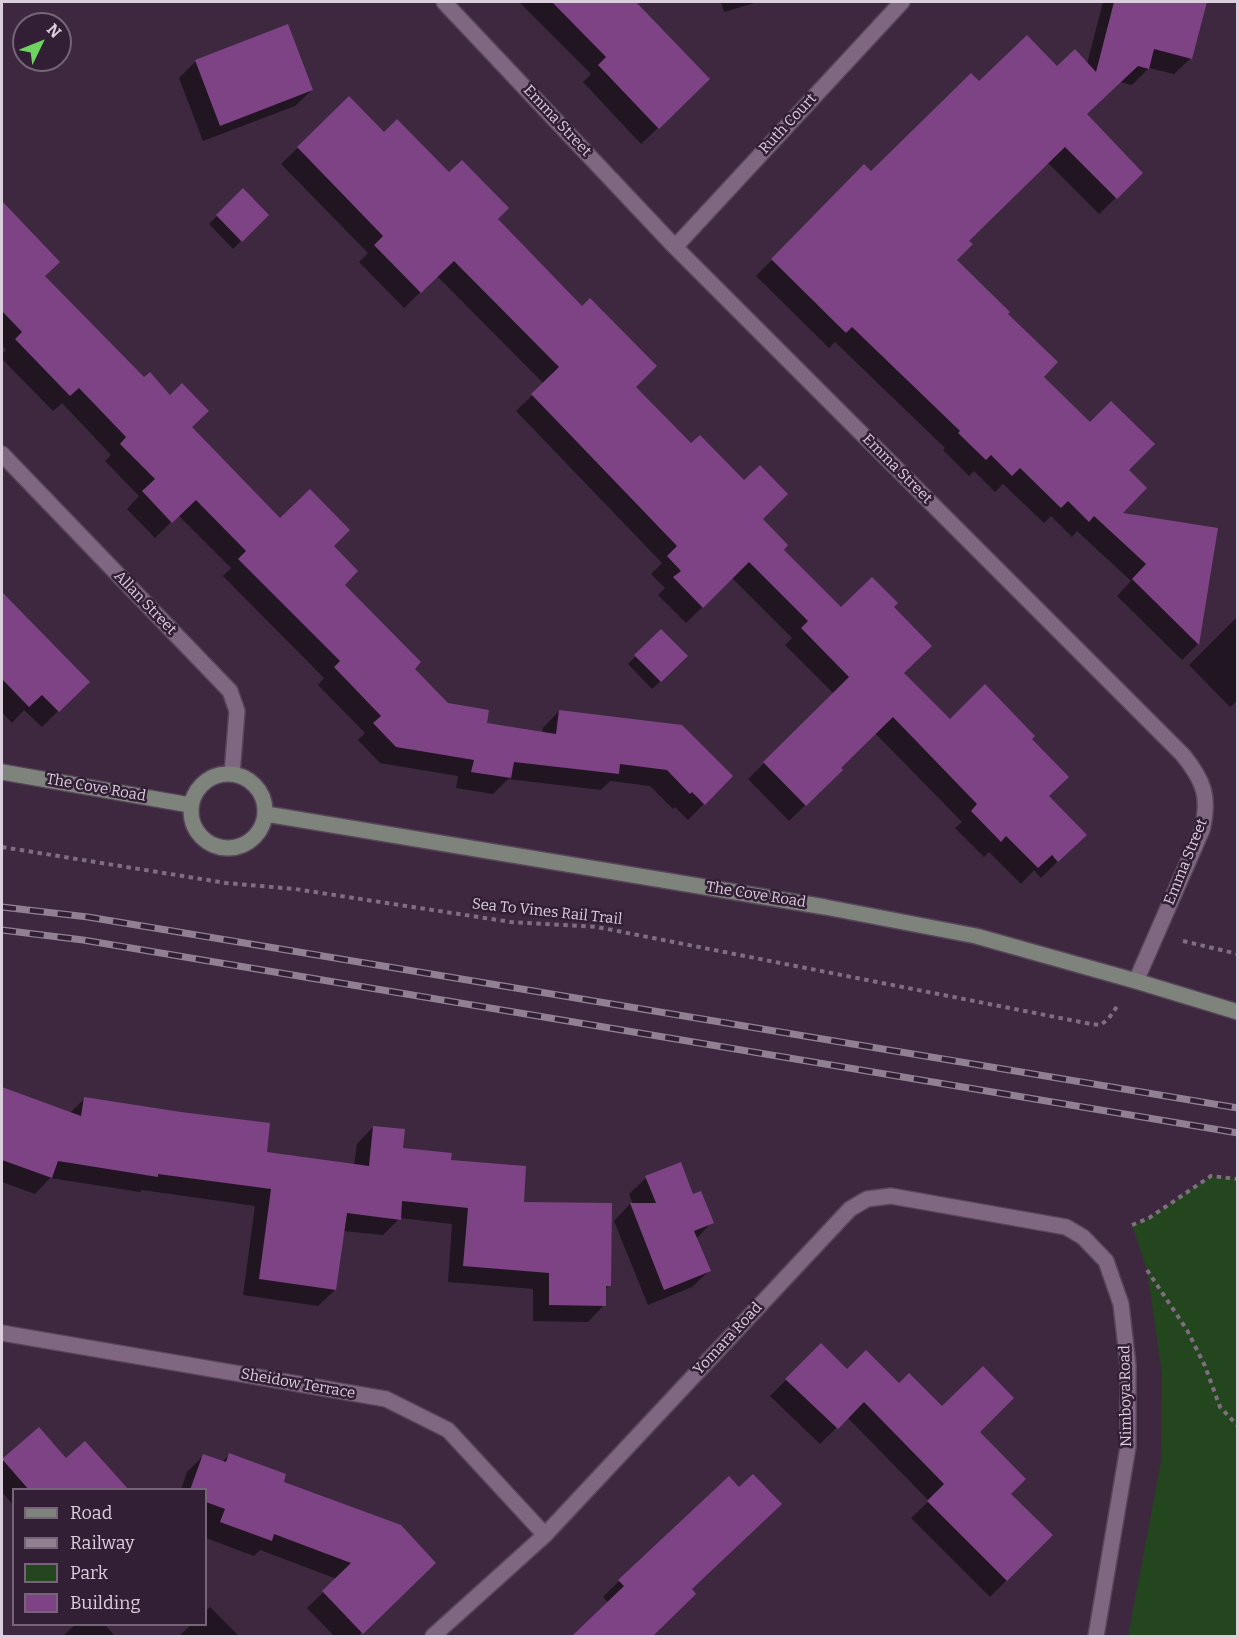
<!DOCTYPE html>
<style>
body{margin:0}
#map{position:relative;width:1239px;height:1638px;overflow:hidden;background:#3d283f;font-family:Bitter,serif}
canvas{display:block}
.frame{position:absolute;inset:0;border:3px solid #dccfdd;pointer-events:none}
.legend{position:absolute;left:12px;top:1488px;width:195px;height:138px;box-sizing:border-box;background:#321e35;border:2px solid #766578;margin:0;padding:8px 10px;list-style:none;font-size:18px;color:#dccfdd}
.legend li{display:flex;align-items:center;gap:12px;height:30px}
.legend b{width:30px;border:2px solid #766578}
.north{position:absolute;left:12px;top:12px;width:60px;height:60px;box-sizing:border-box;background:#321e35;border:2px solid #766578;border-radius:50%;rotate:47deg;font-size:16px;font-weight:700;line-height:24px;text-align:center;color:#dccfdd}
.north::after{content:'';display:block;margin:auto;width:21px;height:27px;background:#6fd360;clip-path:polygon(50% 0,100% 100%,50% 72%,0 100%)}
</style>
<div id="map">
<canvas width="1239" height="1638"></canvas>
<div class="frame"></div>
<ul class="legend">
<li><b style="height:8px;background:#7e837c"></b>Road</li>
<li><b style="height:8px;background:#908092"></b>Railway</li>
<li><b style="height:16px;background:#23461e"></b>Park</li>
<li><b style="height:16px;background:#7e4385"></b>Building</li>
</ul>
<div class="north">N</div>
</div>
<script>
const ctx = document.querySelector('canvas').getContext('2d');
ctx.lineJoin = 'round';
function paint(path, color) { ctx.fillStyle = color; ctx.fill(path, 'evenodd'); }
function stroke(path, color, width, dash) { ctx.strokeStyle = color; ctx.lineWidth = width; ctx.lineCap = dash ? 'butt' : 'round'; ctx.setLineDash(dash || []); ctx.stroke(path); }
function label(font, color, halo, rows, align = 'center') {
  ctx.font = font + ' Bitter,serif'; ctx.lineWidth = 5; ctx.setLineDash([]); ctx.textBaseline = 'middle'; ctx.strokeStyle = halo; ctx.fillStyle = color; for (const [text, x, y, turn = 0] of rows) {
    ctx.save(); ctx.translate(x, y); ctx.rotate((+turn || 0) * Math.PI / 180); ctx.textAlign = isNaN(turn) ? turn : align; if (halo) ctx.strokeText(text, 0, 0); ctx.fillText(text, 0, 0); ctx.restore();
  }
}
paint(new Path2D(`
 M1211 1176 1237 1179V1636H1128L1161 1461 1162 1374 1147 1270 1132 1225 1149 1218Z`), '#23461e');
paint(new Path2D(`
 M519 2H630L648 20 692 96 641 144 583 82 591 74Z
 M721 2H758L724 12Z
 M1103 2 1205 3 1191 58 1174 74 1149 68 1132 85 1120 82 1085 115 1141 173 1099 214 1047 162 967 241 955 260 1006 314 1042 377 1127 470 1120 514 1198 644 1182 660 1117 596 1131 581 1077 531 1072 537 1051 516 1044 523 1003 484 995 492 974 471 969 476 943 450 945 448 835 342 829 348 756 276 864 166 871 174 979 83 1087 64Z
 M288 26 312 90 295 106 203 141 179 78 195 62Z
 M349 98 384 134 496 219 634 387 761 519 782 550 841 609 892 607 903 673 950 721 1030 739 1047 797 1084 835 1041 878 1034 870 1021 884 989 852 984 857 955 828 962 822 875 733 839 768 841 770 789 821 748 779 834 694 785 645 792 638 732 578 686 623 658 595 665 588 651 574 662 563 516 411 544 384 437 276 404 308 359 262 368 253 281 164Z
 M243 190 267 215 233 249 209 224Z
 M2 203 58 262 43 276 280 520 332 546 343 585 413 669 447 705 486 724 542 734 543 728 559 711 731 776 688 820 675 807 673 809 650 786 610 781 601 790 508 779 493 794 456 788 458 776 380 763 358 740 365 733 318 685 324 678 223 576 231 568 178 515 155 538 127 509 139 496 105 461 111 455 62 403 53 411 2 359V354L6 350 2 345Z
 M2 595 87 682 42 727 24 710 12 723 2 712Z
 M1238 616V700L1230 707 1189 665Z
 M661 631 686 656 652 689 628 664Z
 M2 1088 70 1113 85 1098 265 1153 354 1166 357 1144 373 1127 402 1149 449 1162 522 1204 609 1285 604 1290V1305L588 1322 533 1321V1289L448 1282 452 1224 400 1218 383 1235 343 1231 335 1290 318 1306 243 1295 255 1206 142 1190 140 1192 50 1178 35 1194 2 1182Z
 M646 1178 692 1196 712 1222 696 1239 709 1271 692 1287 648 1305 614 1221 630 1204H633L629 1194Z
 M821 1345 847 1371 899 1385 942 1408 978 1432 1009 1494 1051 1535 990 1597 911 1518 929 1501 847 1417 820 1444 770 1396Z
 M39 1429 66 1460 127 1490H14V1506L2 1492V1462Z
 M229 1455 282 1483 418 1579 358 1636H334L307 1608 337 1579 260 1550 254 1556 206 1538V1490H181L187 1472 203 1456 222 1462Z
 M619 1581 690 1589 694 1594 651 1636H575L609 1603 603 1597Z
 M210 1607 239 1636H179L192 1624H206V1611Z
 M76 1624H104L115 1636H63Z`), '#0007');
paint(new Path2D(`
 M552 2H636L710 79 659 129 598 65 606 57Z
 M1114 2H1207L1192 59 1154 49 1149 69 1138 66 1087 114 1143 173 1117 199 1065 147 969 241 973 244 957 260 1010 312 1008 314 1058 362 1044 377 1090 422 1111 401 1155 444 1129 470 1147 488 1123 513 1218 528 1199 645 1132 579 1146 564 1094 516 1089 522 1068 501 1061 508 1020 468 1012 476 991 455 986 460 958 433 960 431 852 327 846 333 771 259 864 164 871 171 971 73 979 81 1027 35 1057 66 1075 49 1096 72Z
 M288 24 313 90 220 126 195 60Z
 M349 96 384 132 397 119 449 172 462 160 509 208 498 219 582 306 590 298 657 366 636 387 691 443 700 435 744 480 760 465 788 494 763 519 788 545 784 550 841 607 872 577 898 603 894 607 932 646 904 673 950 719 985 684 1035 736 1032 739 1069 777 1049 796 1087 835 1058 862 1052 855 1038 868 1006 836 1001 842 971 811 977 804 893 717 841 768 843 770 806 806 763 762 849 677 801 628 808 621 749 562 703 608 673 577 681 571 667 556 677 546 531 394 559 367 454 261 421 293 374 245 383 236 297 147Z
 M243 188 269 215 242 242 216 215Z
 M2 201 60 262 45 276 144 377 150 372 170 395 182 383 209 411 192 427 280 518 310 489 350 530 334 546 358 571 345 585 421 662 415 669 448 703 489 710 487 723 556 734 559 710 682 725 733 776 705 805 692 792 690 794 667 770 620 764 619 774 514 762 511 778 471 772 474 760 396 747 373 723 381 716 334 667 340 661 238 559 246 551 196 500 172 523 142 491 155 479 120 444 126 437 79 388 70 396 15 339 22 332 2 311Z
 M2 592 90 682 59 712 42 695 29 707 2 679Z
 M661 629 688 656 661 682 634 655Z
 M2 1087 81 1116 84 1097 181 1112 270 1123 267 1152 369 1166 373 1126 405 1129 403 1148 452 1153 451 1160 526 1166 524 1202 612 1203 611 1286H606V1306L549 1305V1273L463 1266 468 1208 402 1201 401 1220 347 1213 336 1290 259 1279 271 1189 158 1174V1177L58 1161 52 1178 2 1160Z
 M681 1162 693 1194 701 1191 714 1223 694 1231 711 1271 664 1290 630 1203H656L645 1176Z
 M821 1343 847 1369 866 1350 899 1383 909 1373 942 1406 983 1366 1014 1398 980 1432 1026 1479 1011 1494 1053 1535 1007 1581 927 1501 944 1484 864 1402 838 1429 785 1379Z
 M39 1427 66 1458 85 1441 129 1490H29L2 1459Z
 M229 1453 286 1474 284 1482 401 1525 436 1563 363 1634 322 1591 351 1563 274 1534 272 1541 220 1522 225 1509 206 1502V1490H190L203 1454 226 1462Z
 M753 1474 782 1504 692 1589 696 1594 653 1636H572L624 1586 618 1580 729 1476 739 1487Z`), '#7e4385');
const street = new Path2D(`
 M444 2 675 247 1183 755C1204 781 1210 797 1202 830L1136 981
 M675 247 902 2
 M2 454 230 691 237 711 232 774
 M2 1333 386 1399 448 1430 545 1535
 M433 1636 545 1535 850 1209 867 1199 891 1196 1066 1227 1083 1237 1106 1261 1121 1304 1128 1365V1447L1096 1636`);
const secondary = new Path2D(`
 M2 772 190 805
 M191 811a37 37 0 1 1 74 0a37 37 0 1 1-74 0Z
 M266 814 825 907 976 936 1136 981 1238 1012`);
stroke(street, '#574559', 18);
stroke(secondary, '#574559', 18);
stroke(new Path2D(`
 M2 847 226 883 295 889 511 922 597 927 1091 1024 1101 1025 1109 1018 1118 1005
 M1183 941 1238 954
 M1132 1225 1149 1218 1211 1176 1238 1179
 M1147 1270 1187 1330 1205 1366 1220 1407 1238 1426`), '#7f6d80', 4, [4.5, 4.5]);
stroke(street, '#7f6781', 15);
stroke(secondary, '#7e837c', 15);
const rail = new Path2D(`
 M2 907 88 917 1238 1108
 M2 930 83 940 1238 1133`);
stroke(rail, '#908092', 7);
stroke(rail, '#321e35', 4.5, [14]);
label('15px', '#dccfdd', '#321e35', [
 ["Emma Street",557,121,47],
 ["Ruth Court",788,124,-47],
 ["Emma Street",897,469,45],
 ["Allan Street",145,603,46],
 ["The Cove Road",96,788,10],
 ["Emma Street",1186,862,-68],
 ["The Cove Road",756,895,9],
 ["Sea To Vines Rail Trail",547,912,6],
 ["Yomara Road",728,1339,-47],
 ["Sheidow Terrace",298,1384,10],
 ["Nimboya Road",1126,1396,-91]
]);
</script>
